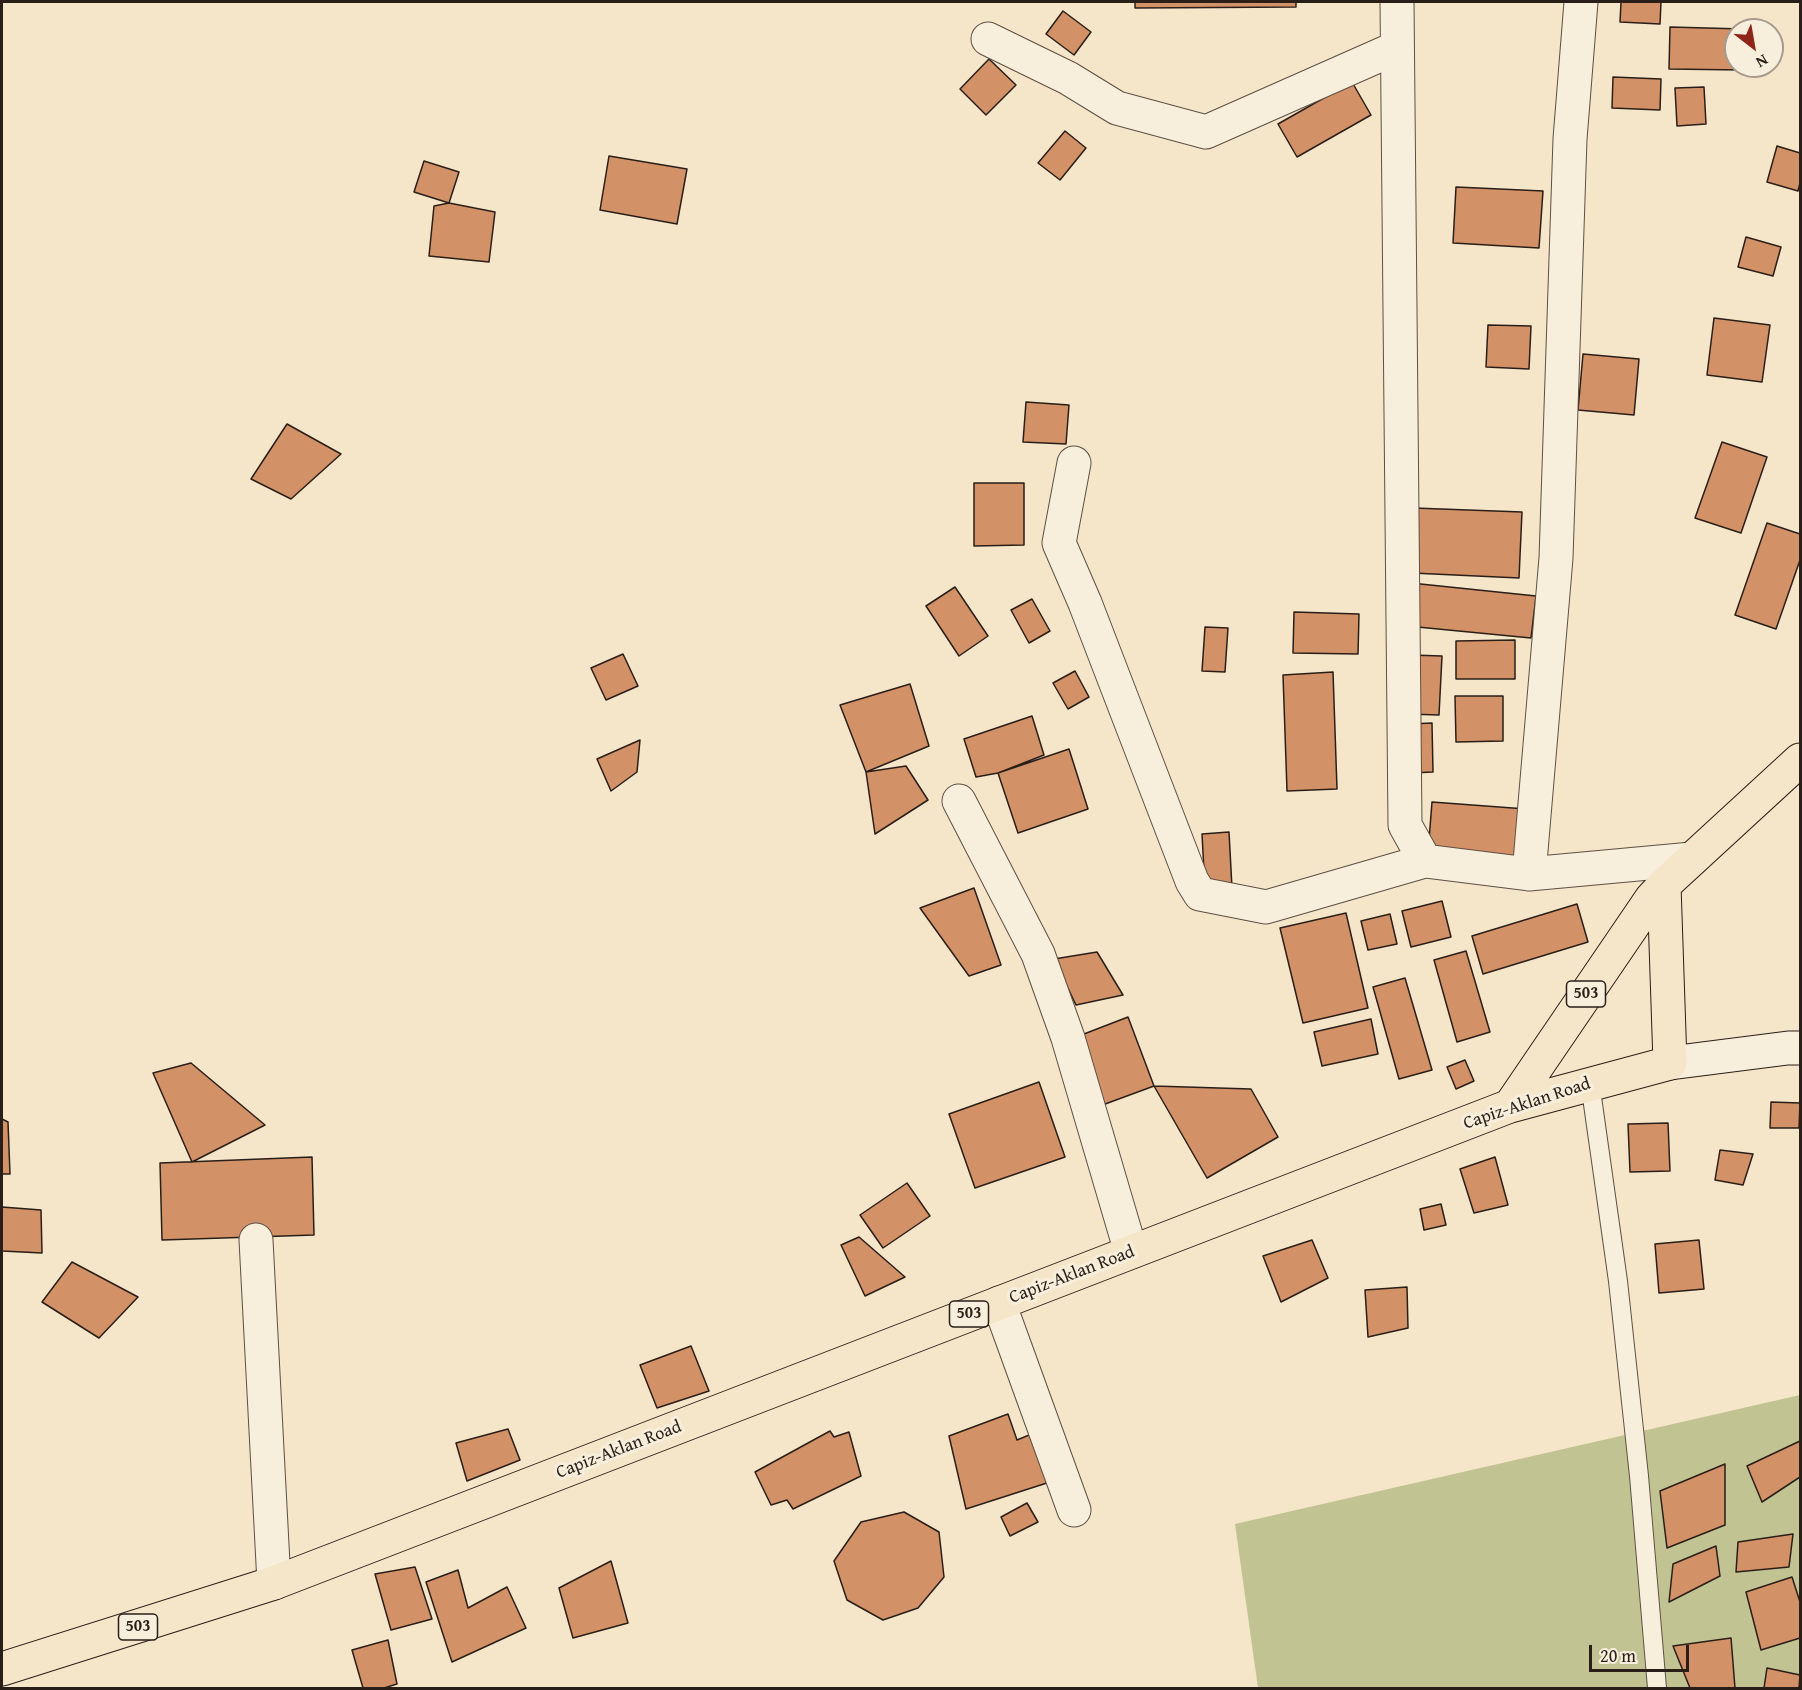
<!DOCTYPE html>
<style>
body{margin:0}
#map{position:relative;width:1802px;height:1690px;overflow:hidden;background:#f5e5c9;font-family:"Gentium Book Plus",serif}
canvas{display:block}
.frame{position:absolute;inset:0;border:3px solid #2a1f18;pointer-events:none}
.north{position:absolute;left:1724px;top:18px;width:60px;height:60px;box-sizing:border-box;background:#f8eedc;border:2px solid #a69b8e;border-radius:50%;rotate:149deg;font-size:16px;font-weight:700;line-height:24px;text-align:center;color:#2a1f18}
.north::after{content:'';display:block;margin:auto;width:21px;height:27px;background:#8f2418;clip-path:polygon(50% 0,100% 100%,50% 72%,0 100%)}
.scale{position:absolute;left:1589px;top:1645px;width:100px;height:27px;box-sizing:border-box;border:3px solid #2a1f18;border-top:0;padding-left:8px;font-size:18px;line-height:21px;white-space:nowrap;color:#2a1f18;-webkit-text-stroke:4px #f8eedc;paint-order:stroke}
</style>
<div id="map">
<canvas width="1802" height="1690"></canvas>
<div class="frame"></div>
<div class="north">N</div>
<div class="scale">20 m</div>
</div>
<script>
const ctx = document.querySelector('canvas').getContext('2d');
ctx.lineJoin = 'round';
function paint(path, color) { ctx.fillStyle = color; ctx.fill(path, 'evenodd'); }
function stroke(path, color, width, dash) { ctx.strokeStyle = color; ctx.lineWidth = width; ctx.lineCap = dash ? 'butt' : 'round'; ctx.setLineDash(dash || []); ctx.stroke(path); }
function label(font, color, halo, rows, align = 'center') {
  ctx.font = font + ' "Gentium Book Plus",serif'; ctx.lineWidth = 6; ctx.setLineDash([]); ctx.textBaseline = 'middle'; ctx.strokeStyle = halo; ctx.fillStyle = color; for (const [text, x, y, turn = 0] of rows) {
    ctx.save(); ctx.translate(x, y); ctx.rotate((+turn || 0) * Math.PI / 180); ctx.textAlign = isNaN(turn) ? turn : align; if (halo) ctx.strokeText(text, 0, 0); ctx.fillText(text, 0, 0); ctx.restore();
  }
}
paint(new Path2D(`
 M1800 1395V1688H1258L1235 1524Z`), '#c2c392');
const building = new Path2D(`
 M1135 2H1296V7L1135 8Z
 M1621 2H1661L1660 24 1620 22Z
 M1063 11 1091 32 1074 55 1046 34Z
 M1670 27 1743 29 1736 30V66H1742V70L1669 69Z
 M989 59 1016 85 986 115 960 89Z
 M1613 77 1661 79 1660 110 1612 108Z
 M1352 82 1371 115 1297 157 1278 124Z
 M1704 87 1706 124 1677 126 1675 88Z
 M1065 131 1086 148 1060 180 1038 163Z
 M1777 146 1800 153V183L1798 191 1767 182Z
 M609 156 687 169 677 224 600 210Z
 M424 161 459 172 449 203 414 192Z
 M1456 187 1543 191 1539 248 1453 243Z
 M449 203 495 212 489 262 429 256 434 206Z
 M1746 237 1781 247 1773 276 1738 267Z
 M1714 318 1770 325 1762 382 1707 375Z
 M1488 325 1531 326 1529 369 1486 367Z
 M1583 354 1639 359 1634 415 1578 410Z
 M1026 402 1069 405 1066 444 1023 442Z
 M287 424 341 454 291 499 251 479Z
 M1722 442 1767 457 1741 533 1695 518Z
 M974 483H1024V545L974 546Z
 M1414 508 1522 512 1519 578 1412 573Z
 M1767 523 1800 534V560L1776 629 1735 615Z
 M1411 583 1536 596 1531 638 1407 626Z
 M955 587 988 636 959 656 926 606Z
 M1032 599 1050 631 1029 643 1011 610Z
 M1294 612 1359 614 1358 654 1293 653Z
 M1205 627 1228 628 1225 672 1202 671Z
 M1515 640V679H1456V641Z
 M623 654 638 686 606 700 591 668Z
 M1411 655 1442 656 1439 715 1408 714Z
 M1075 671 1089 697 1068 709 1053 683Z
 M1333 672 1337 789 1287 791 1283 675Z
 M910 684 929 746 866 772 840 705Z
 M1455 696H1503V741L1456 742Z
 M1032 716 1044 755 998 773 976 777 964 739Z
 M1432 723 1433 772 1411 773 1410 724Z
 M640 740 637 772 611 791 597 759Z
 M1069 749 1088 809 1018 833 998 773Z
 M906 766 928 800 875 834 866 772Z
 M1432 802 1526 809 1522 860 1428 853Z
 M1229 832 1232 888 1205 890 1202 834Z
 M974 888 1001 965 969 976 920 908Z
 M1442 901 1451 937 1411 947 1402 911Z
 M1577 904 1588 942 1483 974 1472 936Z
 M1346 913 1368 1008 1303 1023 1280 928Z
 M1390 914 1397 944 1368 950 1361 921Z
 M1466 951 1490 1032 1457 1042 1434 960Z
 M1097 952 1123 995 1076 1005 1054 959Z
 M1405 978 1432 1070 1399 1079 1373 987Z
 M1128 1017 1154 1086 1097 1107 1071 1039Z
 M1371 1019 1378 1054 1322 1066 1314 1032Z
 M1465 1060 1474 1081 1456 1089 1447 1067Z
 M191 1063 265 1125 192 1162 153 1073Z
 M1039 1082 1065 1157 975 1188 949 1114Z
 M1154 1086 1251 1089 1278 1137 1207 1178Z
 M1771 1102 1800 1103 1799 1128H1770Z
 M2 1119 8 1122 10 1174H2Z
 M1668 1123 1670 1171 1630 1172 1628 1124Z
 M1720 1150 1753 1154 1743 1185 1715 1180Z
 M312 1157 314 1235 162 1240 160 1163Z
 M1495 1157 1508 1205 1474 1213 1460 1169Z
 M907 1183 930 1216 883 1248 860 1215Z
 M1441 1204 1446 1225 1424 1230 1420 1209Z
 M2 1207 41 1210 42 1253 2 1251Z
 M859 1237 905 1277 865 1296 841 1245Z
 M1312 1240 1328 1278 1281 1302 1263 1256Z
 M1699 1240 1704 1289 1659 1293 1655 1244Z
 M72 1262 138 1297 99 1338 42 1302Z
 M1407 1287 1408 1328 1368 1337 1365 1290Z
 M691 1346 709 1391 657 1408 640 1365Z
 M1008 1414 1017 1440 1034 1433 1050 1482 966 1509 949 1436Z
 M508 1429 520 1460 467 1481 456 1443Z
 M830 1431 834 1437 849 1432 861 1476 793 1509 787 1500 771 1505 755 1472Z
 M1800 1441V1477L1762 1502 1747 1466Z
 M1725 1464V1525L1667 1548 1660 1491Z
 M1027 1503 1038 1522 1010 1536 1001 1517Z
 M904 1512 939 1532 944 1577 918 1608 883 1620 847 1600 834 1561 861 1522Z
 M1793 1534 1789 1567 1736 1572 1738 1542Z
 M1716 1546 1720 1576 1669 1602 1673 1564Z
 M611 1561 628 1623 573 1638 559 1588Z
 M415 1567 432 1619 391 1630 375 1574Z
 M458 1570 468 1608 507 1587 526 1628 452 1662 426 1582Z
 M1792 1577 1800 1602V1638L1761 1650 1746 1592Z
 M1731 1638 1735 1688H1690L1673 1646Z
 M388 1640 397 1684 384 1688H363L352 1650Z
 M1767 1668 1800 1675 1799 1688H1764Z`);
paint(building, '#d39167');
stroke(building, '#2a1f18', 1.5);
const lane = new Path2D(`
 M1590 1083 1618 1281 1639 1476 1657 1688`);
const street = new Path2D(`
 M1397 2 1405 825 1425 861 1529 874 1692 859
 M988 39 1068 78 1117 108 1206 132 1396 48
 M1074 463 1059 543 1085 603 1192 881 1200 894 1266 907 1425 861
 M959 801 1038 954 1068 1038 1131 1252
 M1529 874 1556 558 1570 139 1581 2
 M256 1240 274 1583
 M999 1303 1074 1510`);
const secondary = new Path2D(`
 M1670 1063 1788 1048H1800`);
const primary = new Path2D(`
 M1510 1106 1651 899 1664 885 1800 760
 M2 1669 274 1583 1510 1106 1670 1063 1664 885`);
stroke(lane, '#5d5044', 20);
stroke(street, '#5d5044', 35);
stroke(secondary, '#2a1f18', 35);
stroke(primary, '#2a1f18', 35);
stroke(lane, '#f8eedc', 18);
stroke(street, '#f8eedc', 33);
stroke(secondary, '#f8eedc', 33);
stroke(primary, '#f5e5c9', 33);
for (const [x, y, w] of [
 [1586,994,39],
 [969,1314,39],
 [138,1627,39]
]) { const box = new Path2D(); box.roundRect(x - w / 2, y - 13, w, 26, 4.5); ctx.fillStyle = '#f8eedc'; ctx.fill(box); stroke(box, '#2a1f18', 1.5); }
label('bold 16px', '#2a1f18', null, [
 ["503",1586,994],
 ["503",969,1314],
 ["503",138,1627]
]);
label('18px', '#2a1f18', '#f8eedc', [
 ["Capiz-Aklan Road",1527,1104,-18],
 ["Capiz-Aklan Road",1072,1275,-21],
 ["Capiz-Aklan Road",619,1450,-21]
]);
</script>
